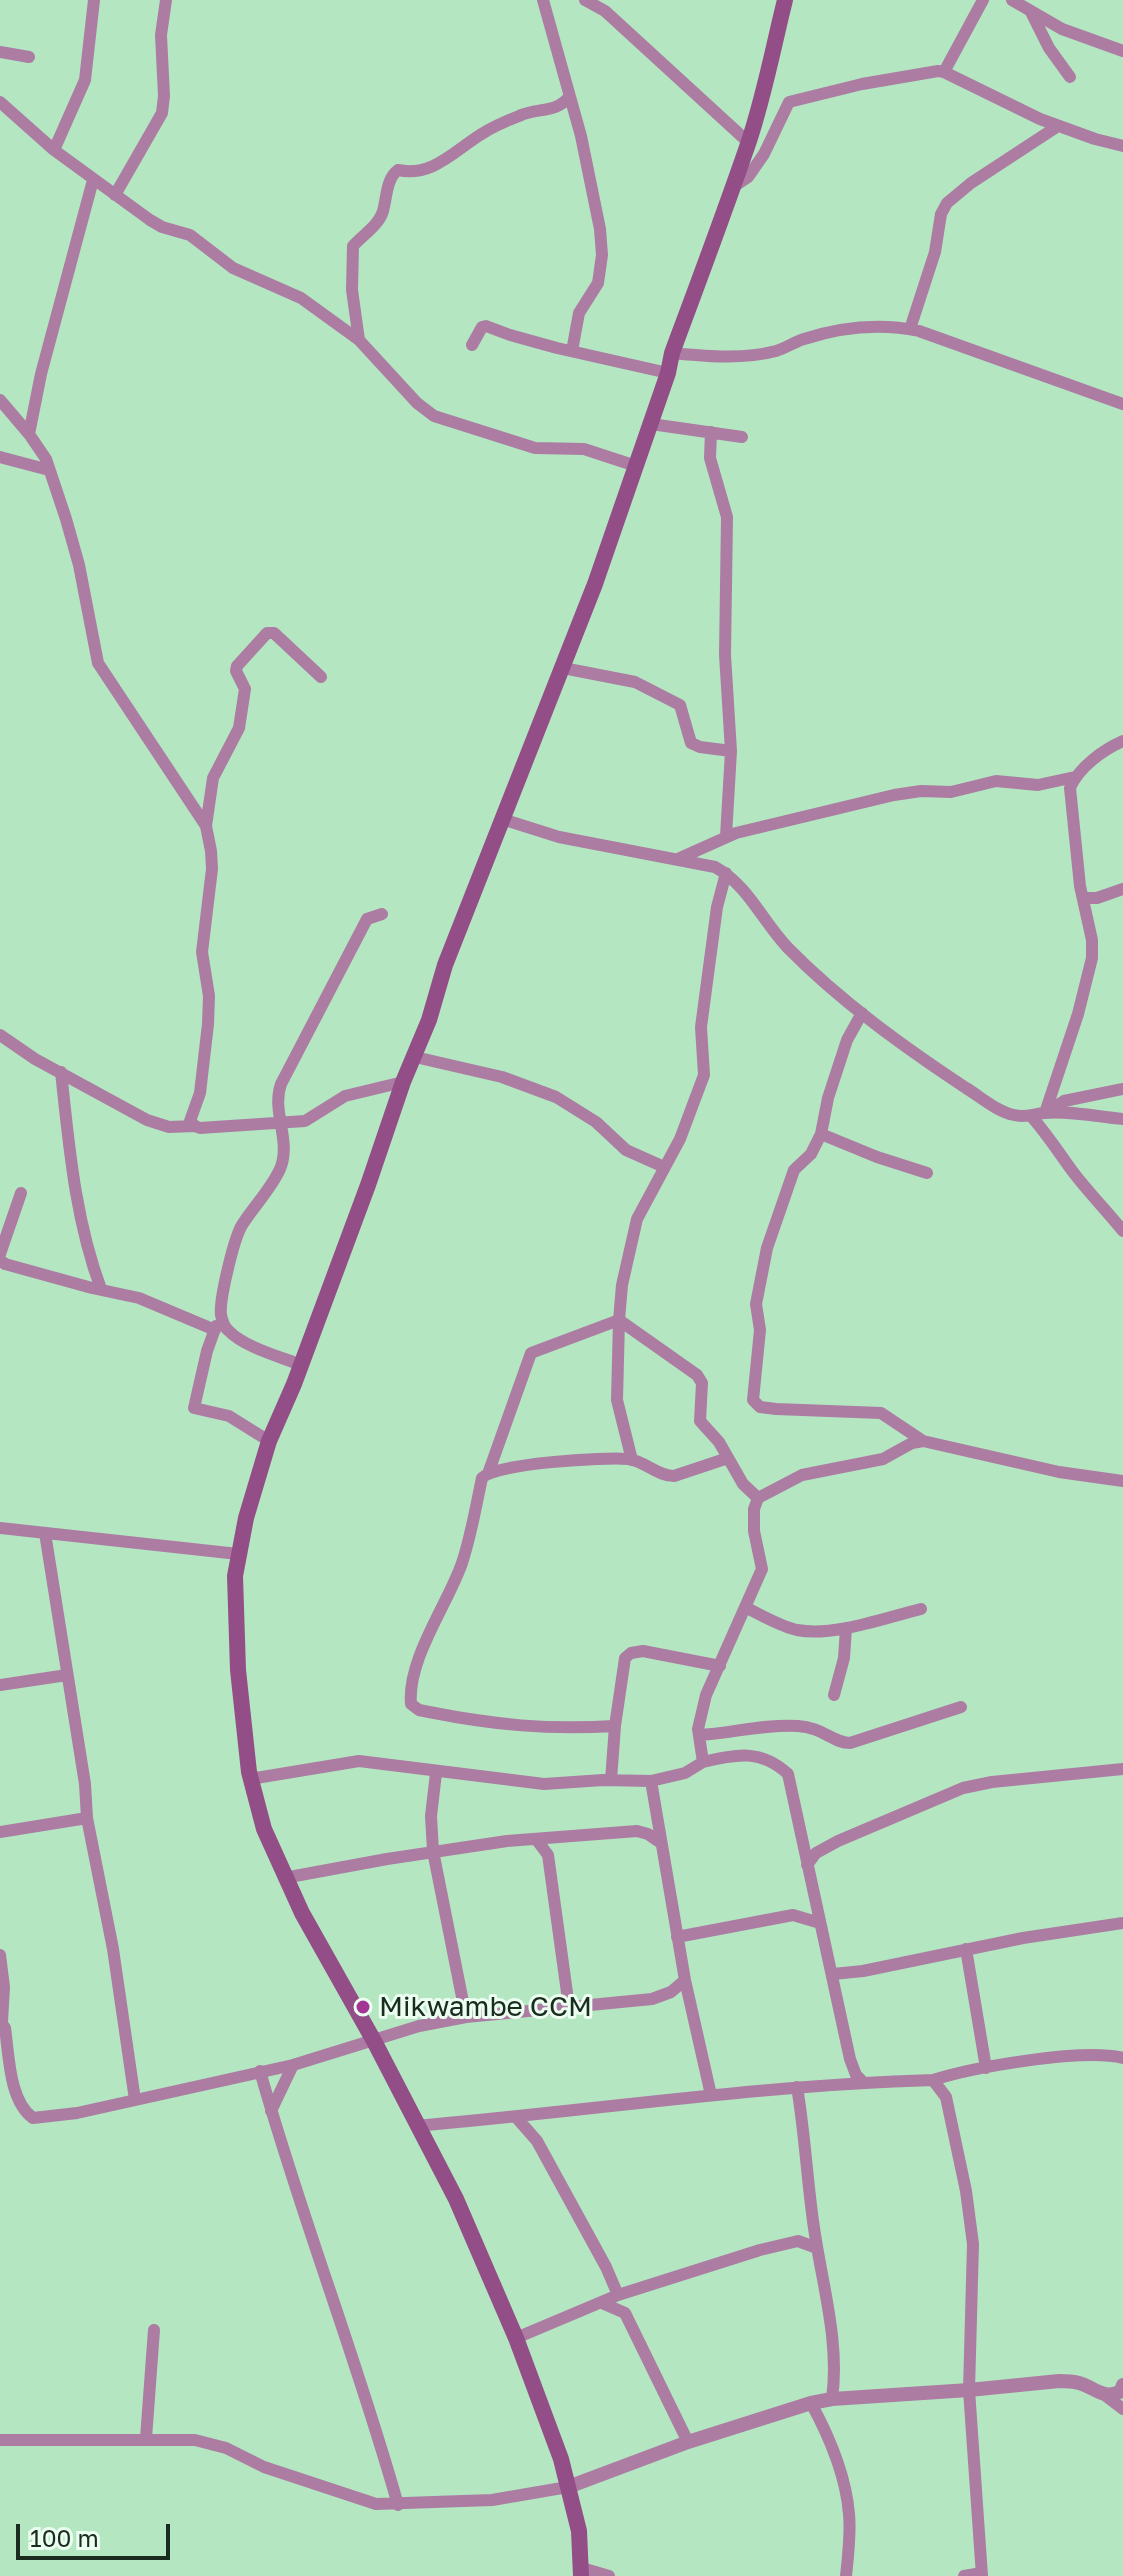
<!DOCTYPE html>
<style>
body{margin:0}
#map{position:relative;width:1123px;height:2576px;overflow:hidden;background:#b4e6c2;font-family:"Golos Text",sans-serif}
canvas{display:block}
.scale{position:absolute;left:16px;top:2524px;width:154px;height:36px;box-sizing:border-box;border:4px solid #192c1f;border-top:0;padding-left:10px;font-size:24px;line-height:28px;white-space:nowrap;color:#192c1f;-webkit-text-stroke:6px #ebfef0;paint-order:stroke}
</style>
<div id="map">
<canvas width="1123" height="2576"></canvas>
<div class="scale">100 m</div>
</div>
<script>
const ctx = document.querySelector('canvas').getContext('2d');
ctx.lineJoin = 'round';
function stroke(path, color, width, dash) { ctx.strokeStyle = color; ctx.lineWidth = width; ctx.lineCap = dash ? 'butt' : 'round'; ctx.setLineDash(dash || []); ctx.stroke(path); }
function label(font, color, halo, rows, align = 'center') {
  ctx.font = font + ' "Golos Text",sans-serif'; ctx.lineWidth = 6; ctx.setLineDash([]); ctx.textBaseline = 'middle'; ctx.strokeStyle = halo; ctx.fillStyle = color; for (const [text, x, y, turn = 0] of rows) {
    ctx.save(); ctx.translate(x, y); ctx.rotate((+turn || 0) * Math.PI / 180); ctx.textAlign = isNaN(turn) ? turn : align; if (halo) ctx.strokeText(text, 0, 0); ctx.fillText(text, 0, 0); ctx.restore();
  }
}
stroke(new Path2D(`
 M543 0 581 136 600 229 602 255 598 283 579 313 572 351
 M585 0 605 11 748 142
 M1012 0 1062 29 1123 51
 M1031 12 1049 48 1070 77
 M0 52 29 57
 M944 72 983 0
 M0 102 54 150 150 220 162 227 190 235 233 268 301 298 359 340 417 403 434 416 535 448 584 449 636 466
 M54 150 85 80 94 0
 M733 187 748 177 764 154 789 102 862 84 938 71 944 72 1040 119 1095 139 1123 146
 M115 195 162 113 164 96 161 35 166 0
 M910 329 935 252 941 214 947 203 971 183 1058 126
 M359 340 352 290 353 246C363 235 379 225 383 211 387 197 386 179 398 170 432 177 453 152 480 135 492 127 506 121 519 116 538 107 555 114 569 97
 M472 345 482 327 486 326 510 335 557 348 668 373
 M672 353C705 356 742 360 776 351 786 348 794 342 804 339 841 327 881 323 919 331L1123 404
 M0 400 29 434 46 459 66 519 79 565 98 663 206 826 211 851 212 869 202 952 209 996 208 1024 200 1093 190 1121 195 1126 200 1128 305 1121 345 1096 403 1082
 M651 424 742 437
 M711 432 710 458 727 517 725 655 731 751 726 836
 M29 434 41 374 93 180
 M0 457 49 470
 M563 668 635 682 680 705 691 743 700 747 731 751
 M502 819 559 837 715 867C749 886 762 921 788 948 840 1001 904 1047 966 1088 981 1097 996 1111 1014 1115 1025 1118 1033 1114 1044 1113 1068 1110 1098 1117 1123 1119
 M206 826 213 778 239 728 245 689 236 671 237 666 267 633H274L321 677
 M680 858 736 833 894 795 921 791 951 792 996 781 1038 785 1075 777
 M1083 898H1097L1123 889
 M862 1013 847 1040 828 1098 821 1134 811 1154 794 1170 767 1248 756 1304 760 1330 753 1400 760 1407 776 1409 881 1413 923 1441
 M0 1035 35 1059 147 1120 169 1127 195 1126
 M415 1057 502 1077 556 1097 596 1122 626 1150 664 1167
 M61 1072C69 1146 75 1219 101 1289
 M1045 1113 1078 1014 1092 958V940L1080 886 1070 788C1079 767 1103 750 1123 741
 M1045 1113 1064 1101 1123 1089
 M1031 1116C1047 1134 1059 1153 1073 1172 1089 1193 1107 1211 1123 1231
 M821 1134 877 1157 927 1173
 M0 1254 21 1193
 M0 1260 5 1264 92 1288 139 1298 215 1330
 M216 1326 207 1351 194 1408 229 1416 269 1441
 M301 1365C281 1357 244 1347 229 1331 225 1328 222 1320 221 1315 219 1300 234 1238 242 1225 254 1206 271 1189 280 1169 292 1141 271 1112 281 1084L367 919 382 914
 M632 1460 617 1400 619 1320 622 1285 637 1219 680 1139 704 1075 701 1027 717 907 726 873
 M489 1471 531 1353 619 1320 697 1375 702 1383 700 1421 719 1442 743 1484 758 1498
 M0 1528 238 1554
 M45 1533 85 1784 87 1818 113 1949 135 2100
 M745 1607C761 1615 779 1626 797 1630 834 1637 884 1618 921 1609
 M0 1685 67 1675
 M834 1695 844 1658 846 1628
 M615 1726C547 1730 495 1725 429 1712L419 1710 411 1704C407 1659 448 1604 462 1563 471 1536 476 1506 482 1478 496 1463 605 1457 628 1459 645 1461 657 1476 674 1476L728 1458
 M699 1735C732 1733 764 1724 798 1726 822 1727 833 1743 850 1743L961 1707
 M703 1762C736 1754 761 1749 788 1774L850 2059 856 2075 863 2082
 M436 1773 431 1816 433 1851 466 2017
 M250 1779 359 1761 544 1784 603 1780 651 1781 685 1773 703 1762 698 1729 706 1695 762 1569 754 1531V1509L758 1498 802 1475 883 1459 912 1443 923 1441 1059 1472 1123 1481
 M611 1780 615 1726 625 1658 631 1653 643 1651 720 1666
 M651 1781 685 1980 711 2095
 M0 1832 87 1818
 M536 1839 548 1855 569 2007
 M807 1865 816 1853 838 1841 963 1788 992 1782 1123 1769
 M284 1878 387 1859 507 1841 637 1831 648 1834 661 1843
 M677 1937 793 1915 820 1923
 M966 1949 986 2068
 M0 1955 4 1987 2 2022
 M833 1974 863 1971 1023 1938 1123 1923
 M0 2021 5 2028C9 2055 9 2101 33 2118L77 2113 293 2065 419 2026 466 2017 652 1999 671 1992 685 1980
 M260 2071C301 2217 357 2359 398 2505
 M933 2080C974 2067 1083 2048 1123 2058
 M797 2087C805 2134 807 2181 814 2228 822 2284 840 2342 832 2399
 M271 2111 293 2065
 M516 2117 537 2141 606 2267 618 2295
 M416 2126C589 2111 760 2085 933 2080L946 2097 966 2191 973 2244 969 2390 982 2576
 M602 2303 625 2313 688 2442
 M516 2338 618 2295 760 2250 798 2241 817 2248
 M1106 2396 1123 2409
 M811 2403C829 2436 846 2477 849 2514 851 2534 848 2556 846 2576
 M146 2438 154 2330
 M0 2440H195L226 2448 264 2467 376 2504 492 2500 568 2487
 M582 2568 609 2576
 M964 2576 982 2573`), '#ac7ca3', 12);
stroke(new Path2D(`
 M568 2487 688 2442 811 2403 832 2399 969 2390 1059 2381C1066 2381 1072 2381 1079 2383 1094 2387 1105 2401 1121 2391L1123 2385`), '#ac7ca3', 14);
stroke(new Path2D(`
 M581 2576 579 2531 561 2459 516 2338 456 2199 374 2041 302 1913 264 1829 249 1772 238 1670 235 1576 246 1518 269 1441 294 1384 368 1185 403 1082 429 1020 445 965 595 584 668 373 672 353C698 283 724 214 748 144 764 97 773 48 785 0`), '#934e88', 16);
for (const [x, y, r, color] of [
 [363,2007,8,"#a33695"]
]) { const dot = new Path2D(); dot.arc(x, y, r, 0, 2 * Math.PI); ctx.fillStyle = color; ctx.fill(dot); stroke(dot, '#ebfef0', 3); }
label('28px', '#192c1f', '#ebfef0', [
 ["Mikwambe CCM",379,2007]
], 'left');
</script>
